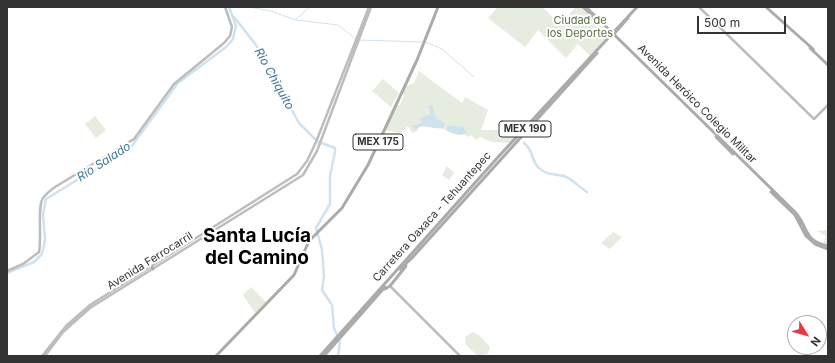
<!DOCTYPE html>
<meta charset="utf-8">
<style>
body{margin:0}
#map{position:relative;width:835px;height:363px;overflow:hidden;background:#fff;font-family:Inter,sans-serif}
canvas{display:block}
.frame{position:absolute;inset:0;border:8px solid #333;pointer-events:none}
.north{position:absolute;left:787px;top:315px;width:40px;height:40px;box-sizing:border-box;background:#fff;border:1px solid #adadad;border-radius:50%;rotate:127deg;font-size:11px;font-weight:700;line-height:16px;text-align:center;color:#333}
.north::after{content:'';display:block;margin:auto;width:14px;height:18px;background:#e63946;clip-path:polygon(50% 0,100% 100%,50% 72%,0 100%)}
.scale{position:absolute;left:697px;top:16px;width:89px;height:18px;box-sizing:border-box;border:2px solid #333;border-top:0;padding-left:5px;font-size:12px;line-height:14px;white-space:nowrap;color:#333;-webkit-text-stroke:3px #fff;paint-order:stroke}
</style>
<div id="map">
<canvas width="835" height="363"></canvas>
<div class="frame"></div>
<div class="north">N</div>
<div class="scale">500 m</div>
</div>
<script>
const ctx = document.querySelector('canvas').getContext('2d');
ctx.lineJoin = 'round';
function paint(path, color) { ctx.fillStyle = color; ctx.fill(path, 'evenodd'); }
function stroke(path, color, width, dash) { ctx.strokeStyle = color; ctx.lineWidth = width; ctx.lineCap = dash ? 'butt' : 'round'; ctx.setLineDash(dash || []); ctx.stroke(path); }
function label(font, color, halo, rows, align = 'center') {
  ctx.font = font + ' Inter,sans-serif'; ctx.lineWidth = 4; ctx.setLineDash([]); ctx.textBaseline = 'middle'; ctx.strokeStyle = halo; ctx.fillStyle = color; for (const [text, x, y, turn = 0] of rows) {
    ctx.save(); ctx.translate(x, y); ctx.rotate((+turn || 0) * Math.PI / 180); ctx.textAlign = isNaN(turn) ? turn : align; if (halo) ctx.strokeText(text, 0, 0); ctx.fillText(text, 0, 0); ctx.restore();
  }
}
paint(new Path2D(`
 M498 7H542L560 24 576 7H584L610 34 590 56 578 44 566 58 538 30 525 47 488 18Z
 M419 71 462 103 465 97 488 110 481 130H511L519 134 511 143 492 142 480 137 476 140 471 135 468 137 464 134C456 137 450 131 443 129 434 127 427 126 419 127L417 131 412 133 408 126 400 133 385 130 397 106 400 105 404 95 402 92 404 87 414 83Z
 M383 79 399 93 391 107 372 91Z
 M95 116 106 130 96 138 85 124Z
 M447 166 454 173 449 180 442 175Z
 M828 230V246L823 244 826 236 817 231Z
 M613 232 622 237 610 249 601 243Z
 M251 287 266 302 255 313 243 295Z
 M473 332 479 335 490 347 488 354 478 356 466 345 465 337Z`), '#e6ecdf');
paint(new Path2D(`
 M432 105 436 118 444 123V127C432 132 425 121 415 130L411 126 420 124 422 121 420 118 431 114 428 106Z
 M447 126H456L458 128 460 126 464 128 466 133C459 136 454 134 447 131Z`), '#cfe2ee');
stroke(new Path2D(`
 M249 7 271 11 295 20 310 7
 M296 20 338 25 356 39
 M359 40 422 42
 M425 42 442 49 474 77`), '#cfe2ee', 1);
stroke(new Path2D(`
 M234 17 256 45 299 123 317 141
 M319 142 335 148V152L330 176V204L316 228 322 250 324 276 322 290 332 305 334 328 340 342 338 356
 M524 143C534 151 531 160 538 167 545 175 554 174 564 176 572 179 579 187 587 192
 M7 273 34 262 42 254 45 240 43 214 46 199 131 147 178 83 226 47 233 39 236 26 229 7`), '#cfe2ee', 2.5);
stroke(new Path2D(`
 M699 7 814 119 828 105
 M7 271 23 264 39 252C42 238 37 206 43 198 46 194 51 190 55 187L134 139 174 84 224 43 230 36 232 27 225 7
 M390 286 460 356
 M42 356 66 326 90 305 297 174 307 161 316 142 369 7
 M45 356 63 332 90 308 303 175 317 151 371 7`), '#bdbdbd', 2.5);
stroke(new Path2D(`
 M583 7 597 20
 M586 7 795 212C809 227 802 240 828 246
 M766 7 813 49 814 52
 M613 35 628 18
 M810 48 828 65
 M716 137 733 154
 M771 192 795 215 806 236 815 244 828 249
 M151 266 153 269
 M400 269 411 259 597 53
 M385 289 390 286 406 266
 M216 356 294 275 309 241 342 208 368 165 417 60 438 7
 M320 356 499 156 637 7
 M324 356 385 287`), '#ababab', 3);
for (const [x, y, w] of [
 [525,129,52],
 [378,142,50]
]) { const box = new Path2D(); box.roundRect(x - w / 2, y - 8, w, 16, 3); ctx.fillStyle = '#fff'; ctx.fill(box); stroke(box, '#333', 1); }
label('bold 10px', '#333', null, [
 ["MEX 190",525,129],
 ["MEX 175",378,142]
]);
label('11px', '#56703f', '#fff', [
 ["Ciudad de",580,21],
 ["los Deportes",580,34]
]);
label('11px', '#333', '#fff', [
 ["Avenida Heróico Colegio Militar",697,104,45],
 ["Carretera Oaxaca - Tehuantepec",432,217,-48],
 ["Avenida Ferrocarril",150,261,-32]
]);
label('italic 12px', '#3f7597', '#fff', [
 ["Rio Chiquito",274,79,61],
 ["Río Salado",104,162,-33]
]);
label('bold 19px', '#000', '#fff', [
 ["Santa Lucía",257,236],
 ["del Camino",257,258]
]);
</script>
